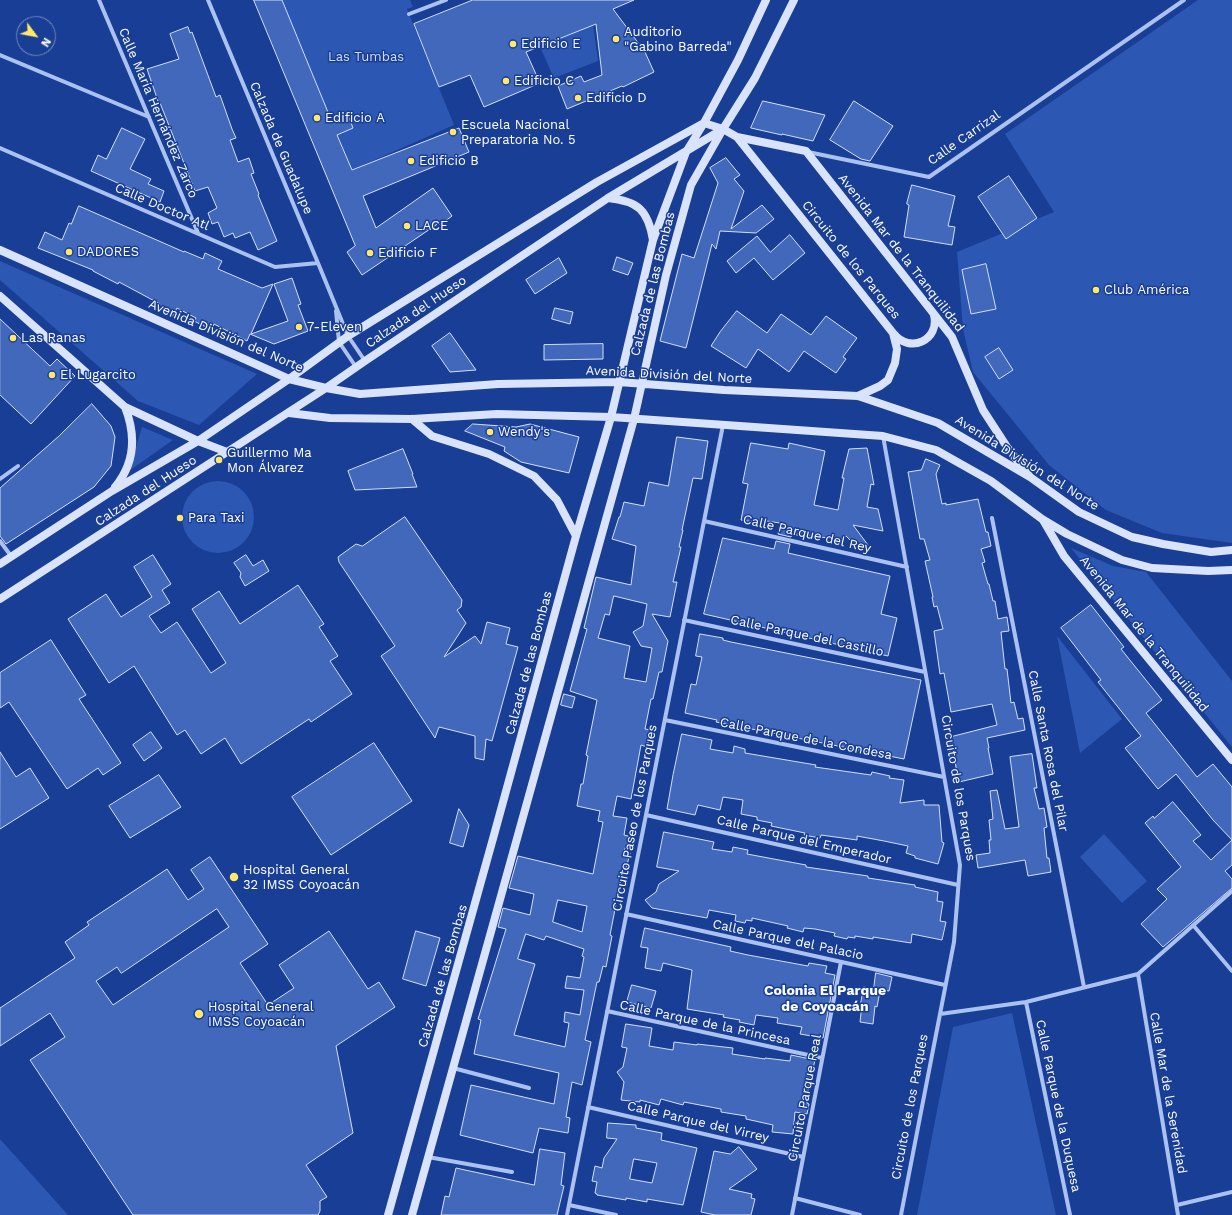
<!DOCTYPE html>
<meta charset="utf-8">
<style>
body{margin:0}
#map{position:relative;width:1232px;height:1215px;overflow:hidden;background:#193e95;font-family:"Work Sans",sans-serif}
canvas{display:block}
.north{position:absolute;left:16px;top:16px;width:40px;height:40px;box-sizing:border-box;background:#193e95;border:1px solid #758bbf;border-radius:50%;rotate:122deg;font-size:11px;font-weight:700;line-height:16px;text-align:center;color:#fff}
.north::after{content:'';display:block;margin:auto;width:14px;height:18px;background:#ffe86a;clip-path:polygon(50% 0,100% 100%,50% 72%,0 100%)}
</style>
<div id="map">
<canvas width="1232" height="1215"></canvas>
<div class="north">N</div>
</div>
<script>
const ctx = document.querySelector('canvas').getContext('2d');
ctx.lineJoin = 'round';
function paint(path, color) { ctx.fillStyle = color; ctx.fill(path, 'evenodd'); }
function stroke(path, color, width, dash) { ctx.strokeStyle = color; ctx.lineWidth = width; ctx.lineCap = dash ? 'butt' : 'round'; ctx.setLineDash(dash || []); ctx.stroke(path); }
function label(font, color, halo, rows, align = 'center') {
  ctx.font = font + ' "Work Sans",sans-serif'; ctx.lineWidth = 3; ctx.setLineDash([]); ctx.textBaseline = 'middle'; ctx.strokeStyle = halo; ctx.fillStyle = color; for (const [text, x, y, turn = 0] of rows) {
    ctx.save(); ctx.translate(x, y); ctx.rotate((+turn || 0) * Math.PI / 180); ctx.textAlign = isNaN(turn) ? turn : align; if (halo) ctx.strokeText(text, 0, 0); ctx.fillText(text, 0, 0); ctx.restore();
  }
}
paint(new Path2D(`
 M282 0H410L413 7 407 9 454 125 352 170 337 135 353 128 348 115 332 122Z
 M1198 0H1232V543L1162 533 1106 510 1049 465 973 372 963 329 957 252 1054 212 1005 134Z
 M593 25 598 61 554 78 540 47Z
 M0 261 257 374 199 425 138 401 0 280Z
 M142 427 173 440 129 471Z
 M182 517a36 36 0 1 1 72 0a36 36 0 1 1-72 0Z
 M1071 548 1113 566 1146 572 1232 681V747Z
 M1057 636 1122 719 1080 753Z
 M1104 834 1147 881 1122 903 1080 857Z
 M1012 1013 1056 1215H917L953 1027Z
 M0 1139 68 1215H0Z`), '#2c57b3');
const building = new Path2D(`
 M254 0H282L332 122 348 115 353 128 337 135 352 170 459 128 469 152 363 196 376 228 433 188 452 216 440 225 439 223 362 275 347 252 355 246Z
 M473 0H634L613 9 645 52 654 72 623 87 622 86 567 109 558 86 581 76 584 82 602 75 596 24 526 52 540 83 484 107 470 75 439 87 414 24Z
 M188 27 190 33 192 32 216 97 220 95 232 129 236 138 230 140 238 162 249 158 254 173 251 174 259 194 258 195 277 241 258 250 250 232 235 238 233 233 224 237 218 222 212 224 208 213 217 208 208 187 195 191 160 103 159 104 147 69 179 59 170 34Z
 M763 101 825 115 813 141 782 134V135L751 128Z
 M854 101 893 126 870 161 861 159 830 140Z
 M122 128 145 139 130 169 151 179 148 184 164 191 160 202 91 171 98 155 106 159Z
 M726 158 740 175 734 179 744 191 731 229 762 205 774 219 756 233 720 231 716 249 712 244 686 348 660 341 682 254 694 258 718 183 710 168Z
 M1009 176 1037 218 1006 239 978 197Z
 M912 185 955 196 948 226 955 227 952 245 904 237 909 205 907 204Z
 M79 206 184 252V251L203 259 205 253 222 261 218 269 262 288 273 284 251 334 288 321 274 284 292 278 301 304 298 305 308 331 274 344 250 334 247 341 214 324 212 330 194 321 196 318 177 308 173 316 158 308 160 304 119 282 118 284 93 271V270L38 248 45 232 62 240 69 223 71 224Z
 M790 235 805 253 773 280 754 258 736 273 727 261 757 236 770 252Z
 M617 257 633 263 628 275 613 270Z
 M559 258 567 273 535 294 526 280Z
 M986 264 996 309 971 314 962 270Z
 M555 308 573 312 570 324 552 319Z
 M737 311 767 333 781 314 811 335 826 316 857 338 843 357 846 359 836 373 804 351 789 372 758 349 746 368 711 346 720 332Z
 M0 319 50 366 57 359 75 376 31 424 0 395Z
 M450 333 476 370 450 372 432 346Z
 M603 344V359L544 360V345Z
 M999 348 1013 370 999 379 985 357Z
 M92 404 111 426 115 437 111 466 94 487 6 544 0 536V488L59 436Z
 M473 424 516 427 530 424 579 437 569 473 521 462 504 451 505 447 465 431Z
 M677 437 708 441 702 479 693 478 682 530H683L679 547H681L673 582H677L670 617 652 614 668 641 666 651 662 672H659L653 699H651L645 729 651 730 647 747 641 745 631 799 617 796 613 816 627 818 624 835 628 836 629 842 623 852 630 853 626 869 623 868 610 935 612 936 606 967 603 966 599 982H597L585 1040 591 1042 582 1085 572 1082 566 1117 570 1118 568 1133 539 1128 533 1153 460 1135 471 1085 554 1104 559 1073 474 1054 481 1020 478 1019 506 929 498 927 503 908 530 915 534 894 509 888 518 856 593 874 603 822 598 821 600 811 577 806 581 784H583L588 756 586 755 597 700 570 691 587 629 584 628 596 577 631 585 636 546 612 539 619 517H620L624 502 644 506 649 482 668 486ZM614 596 647 604 643 626 633 632 641 646 652 648 646 682 624 678 630 646 598 638 605 614 609 615ZM558 900 587 906 582 932 553 922ZM526 934 544 940 546 936 584 949 582 956 584 957 580 978 567 976 565 988 584 990 580 1015 565 1012 564 1022 569 1023 565 1047 514 1035 535 964 518 959Z
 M751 443 788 449 789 443 825 451 814 505 838 510 844 478H842L849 449 867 448 874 485 871 484 867 507 878 509 883 531 853 525 868 545 853 543 846 536 840 540 808 535V537L792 534 791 537 778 534 780 523 760 520V523L741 520 748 484 743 483Z
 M403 449 413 474H412L417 487 355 490 348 471Z
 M926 459 940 465 936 474 942 504 946 503V505L978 499 986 532H988L991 546 981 549 985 562 982 563 988 584H989L993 601H995L998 619 1007 617 1009 631 1001 632 1005 669H1007L1011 703 1014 702 1018 719 1023 718 1025 730 987 738 989 748H988L993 774 959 782 954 757H951L946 738 997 725 992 704 951 712 944 673 940 674 934 631 943 629 937 606 934 607 932 597H933L925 561 930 560 924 539H920L908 472 921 470Z
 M405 517 462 600 461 607 457 610 466 623 444 657 475 636 481 644 487 622 510 628 506 644 518 647 492 741 486 739 484 760 475 758V736L439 727 435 738 381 656 395 646 339 562 338 557 356 544 362 546Z
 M723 538 774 549 776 541 790 544 788 553 890 576 881 614 897 618 888 656 704 614Z
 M153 555 171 584 162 590 170 603 149 616 161 633 177 622 211 673 226 663 192 609 219 591 240 624 298 585 324 624 319 627 338 656 330 661 352 694 311 722 309 719 241 764 225 738 201 754 185 730 177 735 134 666 109 683 68 619 106 594 121 617 152 597 134 567Z
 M246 555 253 566 263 560 269 571 245 586 240 577 241 573 234 563Z
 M1091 605 1124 647 1121 649 1162 700 1146 713 1197 777 1213 764 1232 787V840L1213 820 1176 774 1158 789 1125 748 1141 736 1098 682 1101 680 1061 628Z
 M700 634 723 638V640L731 642 921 680 904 759 716 722 717 720 685 713 691 684 696 685 702 657 696 656Z
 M51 640 86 695 79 699 121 763 103 775 98 768 67 789 9 702 0 708V673Z
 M564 694 575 697 572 708 561 705Z
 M151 732 162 748 144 761 133 745Z
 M682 734 712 740 710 749 733 753 734 746 745 749V753L816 765 815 767 871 775 872 772 890 776 889 778 904 780 900 803 924 800V805H939L942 842 944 843 938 864 915 858V856L906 853 908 846 884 841 857 836V840L821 835 820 838 804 835 805 833 771 826 772 823 757 820V817L741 814 743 800 723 797 720 810 698 805 695 815 667 809 673 775Z
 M374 743 412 801 331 855 292 797Z
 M0 752 16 777 30 768 49 798 0 829Z
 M1032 754 1037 788H1034L1039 809 1044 808 1047 827 1044 828 1047 858H1049L1051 872 1028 876 1025 860 978 868 976 855 990 853 989 840H991L989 820 993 819 990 791 997 790 1005 829 1019 827 1010 757Z
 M159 775 181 807 130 838 109 806Z
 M1173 802 1201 835 1193 841 1211 860 1232 840V865L1225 871 1232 879V888L1163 947 1141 924 1167 899 1157 889 1181 867 1145 823 1153 816 1154 818Z
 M459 809 469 825 463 847 450 843Z
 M664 832 714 842 712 849 732 852 733 847 748 850 747 854 806 865V867L868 876V878L915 885V887L938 892 937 901 943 902 940 921 946 922 942 940 912 934 911 943 873 937V939L855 936V938L848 937 847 939 834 936 835 933 815 929 804 928 803 932 787 928 788 926 752 918V921L746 920 745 923 735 921 736 915 709 910 707 918 652 908 645 900 656 892 659 884 679 871 657 867Z
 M210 857 268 944 240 963 268 1005 294 988 279 965 329 931 368 989 379 982 395 1007 336 1046 353 1133 306 1165 327 1197 320 1201V1211L318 1215H133L30 1060 65 1037 50 1013 0 1046V1008L75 958 65 942 89 925 87 922 167 869 188 900 204 889 191 870ZM217 909 229 927 113 1005 96 981 117 967 121 973Z
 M645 928 731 947 730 951 748 955 808 966 809 963 827 966 825 973 835 975 823 1038 800 1034 802 1027 777 1023 778 1018 756 1015 754 1025 739 1022 740 1020 723 1017 724 1015 687 1009 692 970 663 963 661 971 645 968 648 948 641 947Z
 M416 931 440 938 426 986 403 979Z
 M876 973 892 977 889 991 874 989Z
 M632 985 656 991 651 1008 627 1002Z
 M864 987 880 991 877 1007 875 1006 873 1024 860 1022 862 1004 861 1003Z
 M626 1024 652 1028 649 1046 673 1050 674 1042 697 1045V1044L733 1048 732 1054 765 1059V1058L790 1061 791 1055 815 1060 807 1095H808L807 1103 809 1104 807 1114 795 1112 793 1134 772 1132 773 1125 746 1119V1116L721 1112V1109L684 1102 683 1105 661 1099 659 1105 640 1100V1102L621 1100 624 1082 617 1072 623 1067 627 1048 622 1047Z
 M608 1123 636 1125V1128L662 1133 661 1140 697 1148 683 1205 647 1199V1202L626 1198V1200L597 1195V1194L595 1193 597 1182 592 1181 595 1166 602 1168 604 1158 617 1139 607 1138ZM634 1159 657 1163 652 1183 630 1179Z
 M739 1147 757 1169 729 1189 752 1194 751 1198 755 1199 751 1215H715L701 1212 714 1151 730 1154Z
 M540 1149 565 1153 561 1185 564 1186 557 1215H441L445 1196 449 1197 456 1168 534 1185Z`);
paint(building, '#4268bc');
stroke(building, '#d1dffb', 1);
stroke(new Path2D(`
 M99 0 198 233
 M208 0 318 263 348 336 365 361
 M409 14 446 0
 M0 55 149 117
 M0 148 275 267 318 263
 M808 152 929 177 1184 0
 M336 311 339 342 356 367
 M883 436 960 865 954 942 901 1215
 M0 479 18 466
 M992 518 1084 987
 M704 521 907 567
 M0 541 11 556
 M684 620 925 672
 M665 720 944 777
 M646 815 958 885
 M626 914 945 985
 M1193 925 1232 971
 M1138 974 1178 1215
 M1026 1002 1070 1215
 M607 1011 822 1058
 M940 1014 1026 1002 1138 974 1232 891
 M453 1068 529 1088
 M588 1107 803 1157
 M428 1157 512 1172
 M795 1198 860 1215
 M569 1205 616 1215
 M1177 1205 1232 1192
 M567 1215 723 425
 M792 1215 841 962`), '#abc1f0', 4);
stroke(new Path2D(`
 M737 137 893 333 897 349 895 363 888 380 880 386 858 396
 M608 198C638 201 648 210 653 240
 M0 250 289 379 326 388 360 394 498 384 619 382 724 390 858 396 938 423 1030 477 1079 512 1132 537 1163 544 1211 552 1232 550
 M0 296 125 407 198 441 227 452
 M894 334C910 354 940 340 934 315
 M289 413 330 418 412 419 497 414 611 417 883 436 936 450 991 481 1042 519 1067 534 1122 560 1152 568 1208 571 1232 570
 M412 419 432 436 489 454 534 476 557 500 576 536
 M115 487C135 463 136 435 125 407
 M1043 520 1064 556 1232 760
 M0 564 112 491 198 441 289 379 348 336 597 182 704 123 738 60 766 0
 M0 599 326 388 365 361 608 198 723 129 755 78 794 0
 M388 1215 494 835 576 536 611 417 653 240 686 152 704 123 723 129 737 137 806 151 952 337 983 410 1007 447 1030 477
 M412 1215 634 419 666 275 691 185 723 129`), '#d9e3fb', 8);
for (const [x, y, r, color] of [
 [616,39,4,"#ffe86a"],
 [513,44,4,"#ffe86a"],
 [506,81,4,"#ffe86a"],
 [578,98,4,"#ffe86a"],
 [317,118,4,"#ffe86a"],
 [453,132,4,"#ffe86a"],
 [411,161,4,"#ffe86a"],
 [407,226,4,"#ffe86a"],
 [69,252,4,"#ffe86a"],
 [370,253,4,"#ffe86a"],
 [1096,290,4,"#ffe86a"],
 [299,327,4,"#ffe86a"],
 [13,338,4,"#ffe86a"],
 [52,375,4,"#ffe86a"],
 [490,432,4,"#ffe86a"],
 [219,460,4,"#ffe86a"],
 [180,518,4,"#ffe86a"],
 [234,877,5,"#ffe86a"],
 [199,1014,5,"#ffe86a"]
]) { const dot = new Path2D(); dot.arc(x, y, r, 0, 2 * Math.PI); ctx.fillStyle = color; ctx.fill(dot); stroke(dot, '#193e95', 1.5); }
label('13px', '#fff', '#193e95', [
 ["Auditorio",624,32],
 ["\"Gabino Barreda\"",624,47],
 ["Edificio E",521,44],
 ["Edificio C",514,81],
 ["Edificio D",586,98],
 ["Edificio A",325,118],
 ["Escuela Nacional",461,125],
 ["Preparatoria No. 5",461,140],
 ["Edificio B",419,161],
 ["LACE",415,226],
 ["DADORES",77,252],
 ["Edificio F",378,253],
 ["Club América",1104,290],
 ["7-Eleven",307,327],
 ["Las Ranas",21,338],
 ["El Lugarcito",60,375],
 ["Wendy's",498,432],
 ["Guillermo Ma",227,453],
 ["Mon Álvarez",227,468],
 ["Para Taxi",188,518],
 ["Hospital General",243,870],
 ["32 IMSS Coyoacán",243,885],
 ["Hospital General",208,1007],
 ["IMSS Coyoacán",208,1022]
], 'left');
label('13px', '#d1dffb', '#193e95', [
 ["Las Tumbas",366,57]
]);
label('13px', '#fff', '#193e95', [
 ["Calle María Hernández Zarco",158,113,67],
 ["Calle Carrizal",964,138,-35],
 ["Calzada de Guadalupe",281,148,67],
 ["Calle Doctor Atl",162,207,23],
 ["Avenida Mar de la Tranquilidad",901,253,52],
 ["Circuito de los Parques",851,260,51],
 ["Calzada de las Bombas",653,284,-76],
 ["Calzada del Hueso",416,312,-34],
 ["Avenida División del Norte",226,336,23],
 ["Avenida División del Norte",669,375,3],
 ["Avenida División del Norte",1027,463,32],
 ["Calzada del Hueso",146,491,-33],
 ["Calle Parque del Rey",807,534,13],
 ["Avenida Mar de la Tranquilidad",1144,634,51],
 ["Calle Parque del Castillo",807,636,12],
 ["Calzada de las Bombas",529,663,-75],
 ["Calle Parque de la Condesa",806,739,11],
 ["Calle Santa Rosa del Pilar",1048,751,79],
 ["Circuito de los Parques",958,788,80],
 ["Circuito Paseo de los Parques",635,818,-79],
 ["Calle Parque del Emperador",804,840,13],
 ["Calle Parque del Palacio",788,940,12],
 ["Calzada de las Bombas",443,976,-74],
 ["Calle Parque de la Princesa",705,1023,12],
 ["Calle Mar de la Serenidad",1168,1093,80],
 ["Circuito Parque Real",805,1098,-79],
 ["Calle Parque de la Duquesa",1058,1106,78],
 ["Circuito de los Parques",910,1107,-79],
 ["Calle Parque del Virrey",698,1122,13]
]);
label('bold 14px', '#fff', '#193e95', [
 ["Colonia El Parque",825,991],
 ["de Coyoacán",825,1007]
]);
</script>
